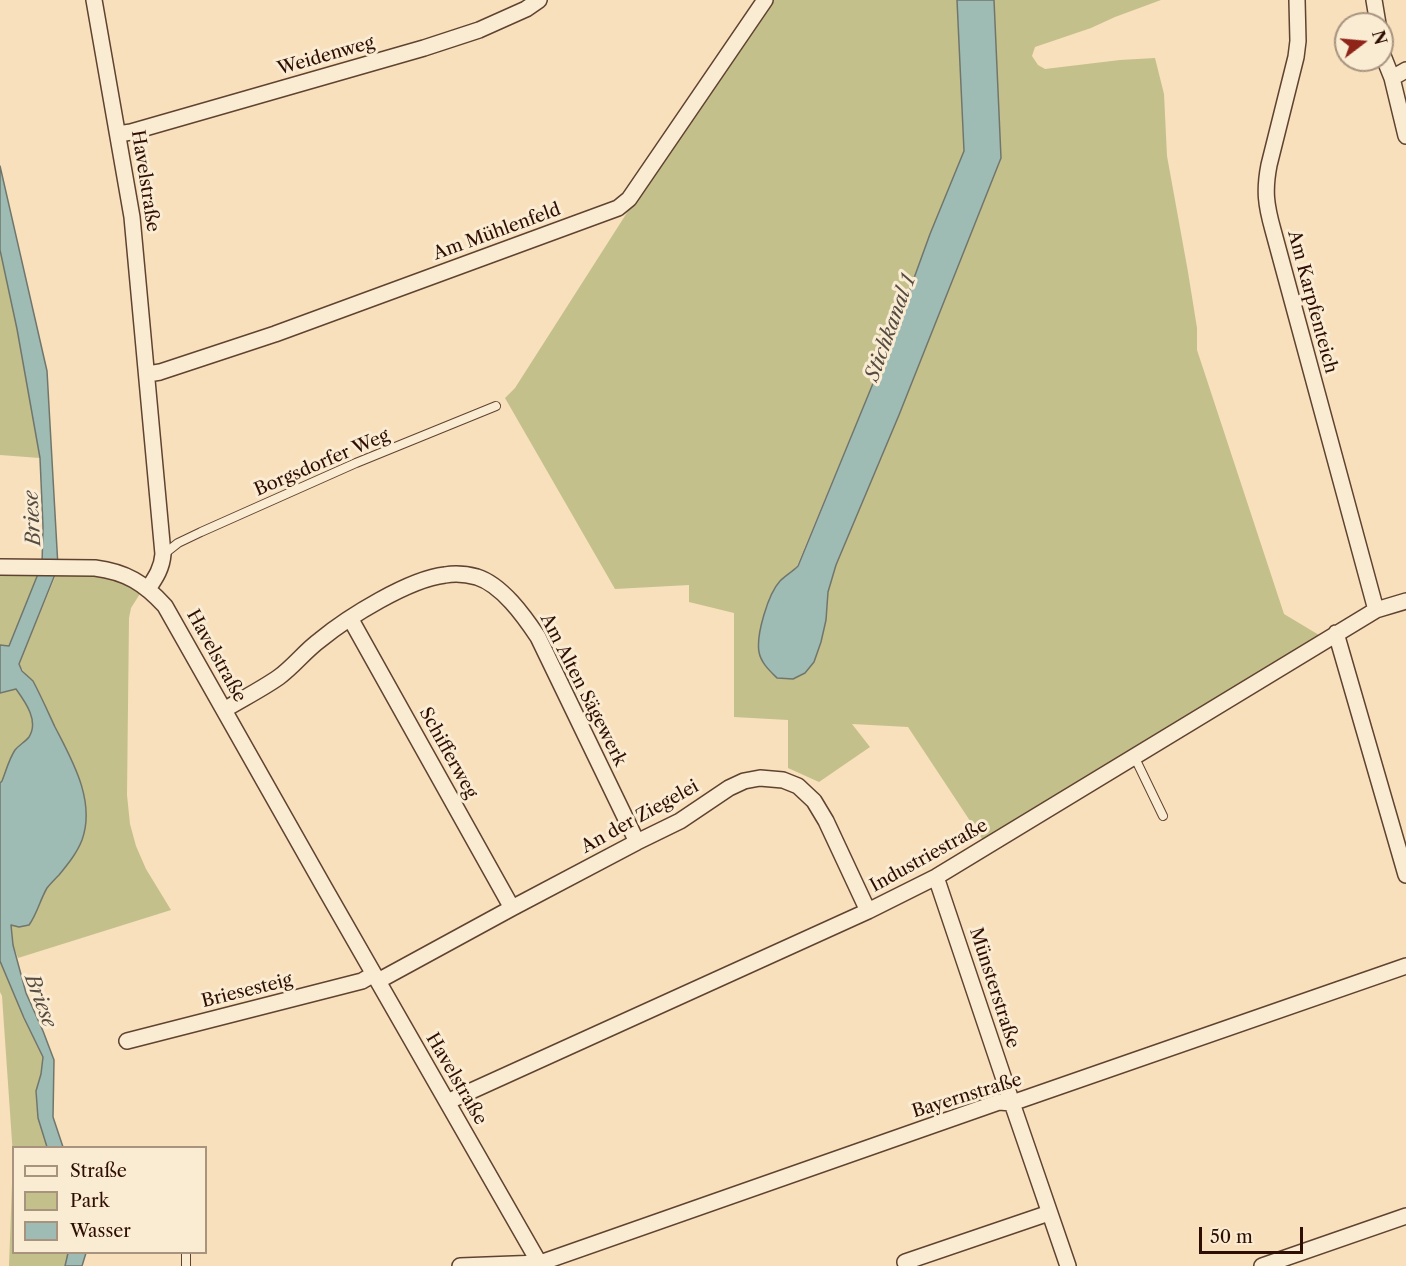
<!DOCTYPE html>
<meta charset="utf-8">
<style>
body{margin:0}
#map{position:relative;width:1406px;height:1266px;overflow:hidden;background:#f7e0bb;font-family:"Libre Caslon Text",serif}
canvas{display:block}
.legend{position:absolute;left:12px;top:1146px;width:195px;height:108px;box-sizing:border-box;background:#faebd3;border:2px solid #a8937f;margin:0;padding:8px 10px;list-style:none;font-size:18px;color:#2e0e02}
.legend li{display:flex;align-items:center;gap:12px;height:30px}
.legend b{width:30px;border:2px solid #a8937f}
.north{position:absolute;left:1334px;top:12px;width:60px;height:60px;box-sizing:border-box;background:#faebd3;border:2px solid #a8937f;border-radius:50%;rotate:74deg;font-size:16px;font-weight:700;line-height:24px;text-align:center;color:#2e0e02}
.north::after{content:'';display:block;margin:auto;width:21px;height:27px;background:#8f2418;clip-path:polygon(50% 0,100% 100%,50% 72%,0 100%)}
.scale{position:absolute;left:1199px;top:1227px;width:104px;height:27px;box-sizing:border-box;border:3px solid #2e0e02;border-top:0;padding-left:8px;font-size:18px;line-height:21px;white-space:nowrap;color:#2e0e02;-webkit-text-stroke:4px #faebd3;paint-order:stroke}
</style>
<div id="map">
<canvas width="1406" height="1266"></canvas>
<ul class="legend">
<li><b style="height:8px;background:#faebd3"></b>Straße</li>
<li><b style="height:16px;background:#c4c08b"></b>Park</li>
<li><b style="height:16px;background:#9ebcb4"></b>Wasser</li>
</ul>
<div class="north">N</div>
<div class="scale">50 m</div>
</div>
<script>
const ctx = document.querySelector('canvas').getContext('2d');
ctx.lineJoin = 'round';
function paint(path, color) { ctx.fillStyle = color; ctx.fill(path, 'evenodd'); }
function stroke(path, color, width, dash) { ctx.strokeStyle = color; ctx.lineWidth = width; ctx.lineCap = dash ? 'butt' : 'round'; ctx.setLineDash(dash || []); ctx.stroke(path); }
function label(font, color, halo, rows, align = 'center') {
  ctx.font = font + ' "Libre Caslon Text",serif'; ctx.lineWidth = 6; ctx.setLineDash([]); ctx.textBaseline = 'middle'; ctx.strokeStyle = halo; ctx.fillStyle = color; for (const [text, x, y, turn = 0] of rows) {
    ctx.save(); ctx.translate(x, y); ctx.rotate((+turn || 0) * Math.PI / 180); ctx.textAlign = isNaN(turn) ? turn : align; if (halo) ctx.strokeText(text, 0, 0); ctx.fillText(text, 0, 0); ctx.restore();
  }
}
paint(new Path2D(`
 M772 0H957L964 151 930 234 897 325 797 566 790 574 821 643 826 620 828 592 836 565 899 415 1001 159 994 0H1161L1115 17 1091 28 1035 47 1032 56 1038 65 1045 69 1120 60 1155 58 1164 94 1167 156 1188 272 1197 328V350L1284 614 1324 638 984 842 908 727 852 724 870 747 819 782 788 768V720L734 717V613L689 602V585L615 589 505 398 515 388 630 208Z
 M0 250 17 329 40 458 0 455Z
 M0 569H41L9 646 0 645Z
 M58 570 95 571 143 589 131 608 129 618 127 795 130 824 136 846 146 869 171 910 18 958 13 945 11 925 19 927C30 913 39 897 50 884 75 855 86 846 86 805 70 767 57 727 38 691 33 681 24 674 19 664Z
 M16 689C25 702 39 720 29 737 25 742 19 745 15 750 9 759 6 771 2 781L0 783V693Z
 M0 961 24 1018 43 1057 41 1074 36 1091 38 1118 47 1147 14 1148 13 1156 2 996 0 992Z
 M13 1156 14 1252 68 1253 65 1266H9Z`), '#c4c08b');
const water = new Path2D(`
 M957 0H994L1001 158 899 415 836 565 828 592 826 620 821 642 814 662 805 673 793 679 777 678C770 671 761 663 759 652 756 635 768 594 780 581 785 576 792 572 798 566L897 325 930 234 964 151Z
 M0 166 47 371 58 567 19 664 22 671 33 681C41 696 48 712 55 727 72 760 96 801 82 840 77 853 68 864 59 875 55 879 51 883 47 888 40 900 37 914 29 925L19 927 11 925 13 945 26 993 43 1031 54 1060 53 1117 63 1147H47L38 1118 36 1091 41 1074 43 1057 24 1018 0 961V783L2 781C6 771 9 759 15 750 19 745 25 742 29 737 39 721 26 703 16 689L0 693V645L9 646 42 564 43 527 40 458 17 329 0 250Z
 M68 1253H86L82 1266H65Z`);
paint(water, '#9ebcb4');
stroke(water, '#71766d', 1.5);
const service = new Path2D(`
 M164 554 178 543 201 532 356 463 496 406
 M1134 756 1163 816
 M186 1252V1266`);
const minor = new Path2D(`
 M94 0 132 217 163 554C162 568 156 577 148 589
 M1297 0 1298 41 1296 57 1269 165C1264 191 1266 205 1273 230L1376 610
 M1374 0 1378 24
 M1382 53 1392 78
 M1406 70 1392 78 1406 136
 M118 134 131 132 424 48 479 30 526 9 539 0
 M148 374 160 372 275 334 618 208 629 199 765 0
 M0 567 95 568C126 572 144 583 165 606L324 887 541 1266
 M350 618 512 908
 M1336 633 1406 875
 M224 710C242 699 262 689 279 677 294 666 305 651 320 640 348 617 409 579 445 575 456 573 466 574 477 577 502 585 524 616 538 637L637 842
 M936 877 1012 1103 1068 1266
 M378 981 512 908 637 842 680 821 729 788 744 781 760 778 783 780 798 786 814 801 826 821 868 911
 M127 1041 362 981 374 974
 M447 1102 868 911 936 877 1376 610 1406 601
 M905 1262 1049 1213
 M460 1266 540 1263 999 1102 1012 1103 1406 966
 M1262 1266 1406 1216`);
stroke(service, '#604230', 10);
stroke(minor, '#604230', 18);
stroke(service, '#faebd3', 8);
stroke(minor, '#faebd3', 15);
label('18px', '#2e0e02', '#faebd3', [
 ["Weidenweg",326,56,-16],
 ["Havelstraße",145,181,81],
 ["Am Mühlenfeld",497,232,-20],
 ["Am Karpfenteich",1312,302,75],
 ["Borgsdorfer Weg",322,463,-23],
 ["Havelstraße",216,656,61],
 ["Am Alten Sägewerk",583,690,63],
 ["Schifferweg",448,753,61],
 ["An der Ziegelei",640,817,-29],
 ["Industriestraße",929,856,-29],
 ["Münsterstraße",994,988,72],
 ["Briesesteig",247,991,-14],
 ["Havelstraße",456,1079,60],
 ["Bayernstraße",967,1096,-17]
]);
label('italic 20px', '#554b40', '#faebd3', [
 ["Stichkanal 1",891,328,-70],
 ["Briese",33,518,-93],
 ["Briese",40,1001,69]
]);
</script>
